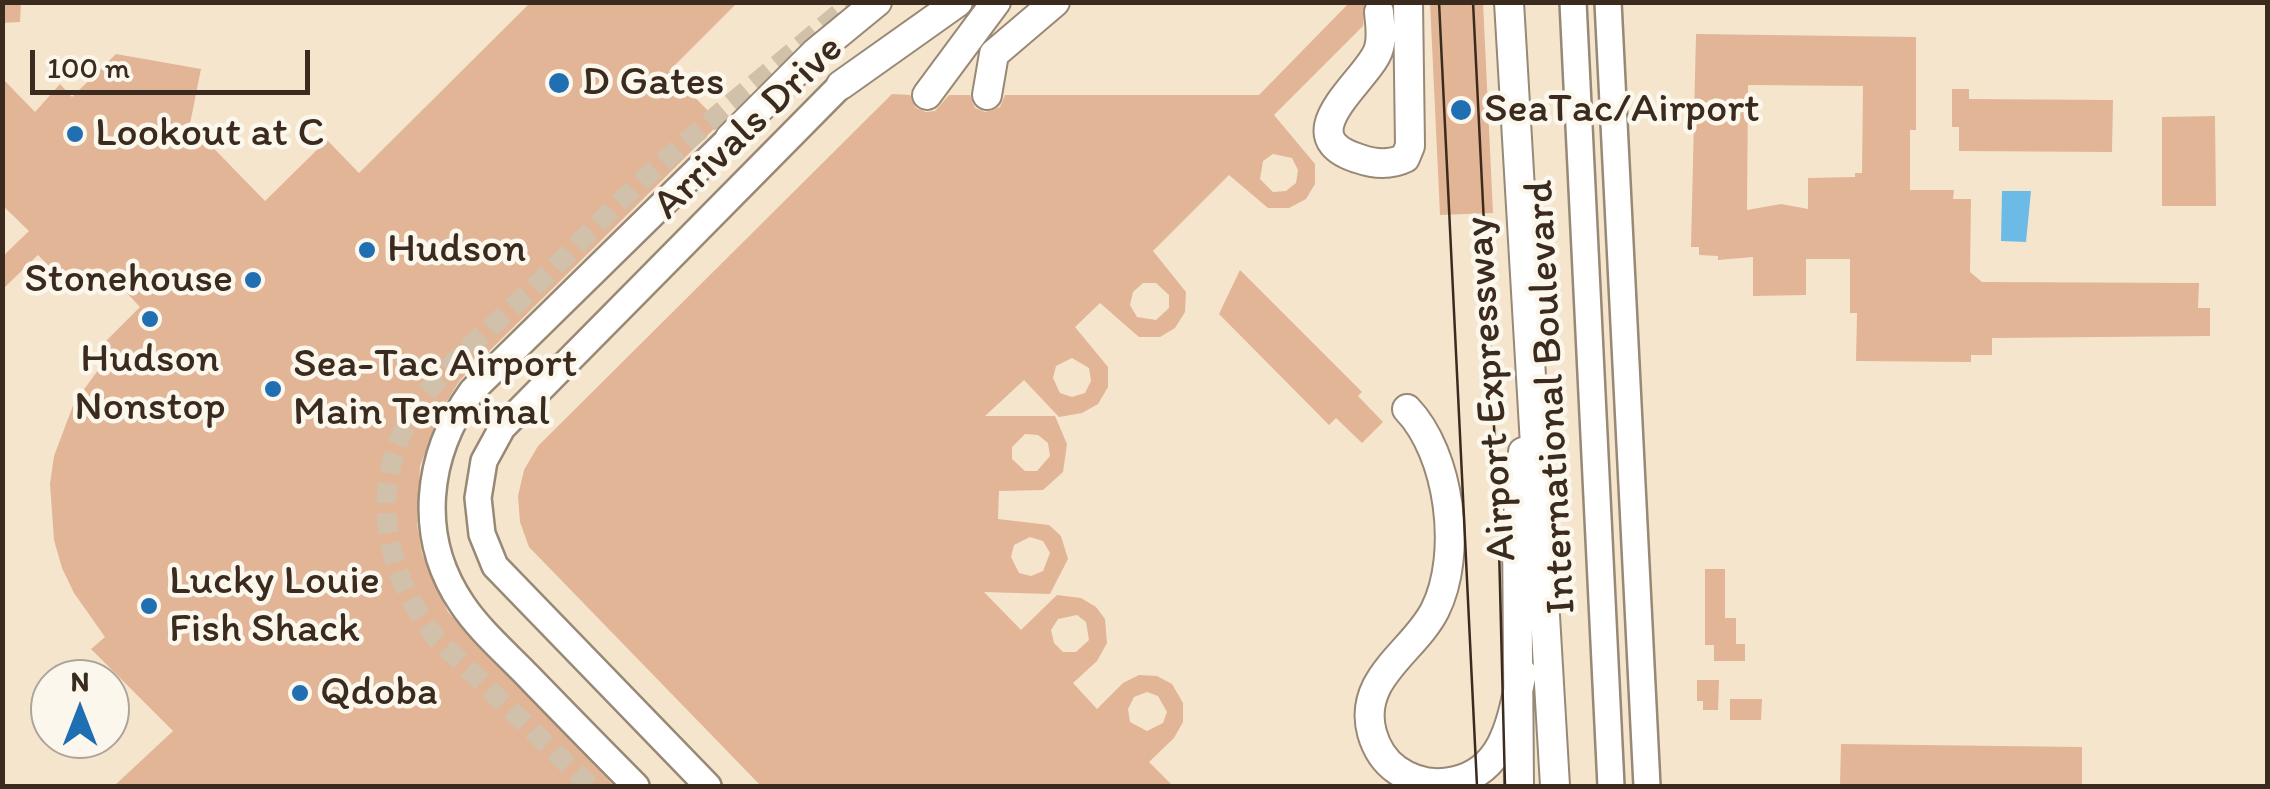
<!DOCTYPE html>
<style>
body{margin:0}
#map{position:relative;width:2270px;height:789px;overflow:hidden;background:#f6e5cd;font-family:Itim,sans-serif}
canvas{display:block}
.frame{position:absolute;inset:0;border:5px solid #3b2a1e;pointer-events:none}
.north{position:absolute;left:30px;top:659px;width:100px;height:100px;box-sizing:border-box;background:#fbf7ec;border:2px solid #aea59a;border-radius:50%;rotate:0deg;font-size:28px;font-weight:700;line-height:40px;text-align:center;color:#3b2a1e}
.north::after{content:'';display:block;margin:auto;width:35px;height:45px;background:#1f6fb2;clip-path:polygon(50% 0,100% 100%,50% 72%,0 100%)}
.scale{position:absolute;left:30px;top:50px;width:280px;height:45px;box-sizing:border-box;border:5px solid #3b2a1e;border-top:0;padding-left:12px;font-size:30px;line-height:35px;white-space:nowrap;color:#3b2a1e;-webkit-text-stroke:8px #fbf7ec;paint-order:stroke}
</style>
<div id="map">
<canvas width="2270" height="789"></canvas>
<div class="frame"></div>
<div class="north">N</div>
<div class="scale">100 m</div>
</div>
<script>
const ctx = document.querySelector('canvas').getContext('2d');
ctx.lineJoin = 'round';
function paint(path, color) { ctx.fillStyle = color; ctx.fill(path, 'evenodd'); }
function stroke(path, color, width, dash) { ctx.strokeStyle = color; ctx.lineWidth = width; ctx.lineCap = dash ? 'butt' : 'round'; ctx.setLineDash(dash || []); ctx.stroke(path); }
function label(font, color, halo, rows, align = 'center') {
  ctx.font = font + ' Itim,sans-serif'; ctx.lineWidth = 9; ctx.setLineDash([]); ctx.textBaseline = 'middle'; ctx.strokeStyle = halo; ctx.fillStyle = color; for (const [text, x, y, turn = 0] of rows) {
    ctx.save(); ctx.translate(x, y); ctx.rotate((+turn || 0) * Math.PI / 180); ctx.textAlign = isNaN(turn) ? turn : align; if (halo) ctx.strokeText(text, 0, 0); ctx.fillText(text, 0, 0); ctx.restore();
  }
}
paint(new Path2D(`
 M2002 191H2031L2026 242 2001 241Z`), '#6bbbe6');
paint(new Path2D(`
 M2 2H21L20 22 2 23Z
 M531 2H738L669 71 720 123 460 380 442 409 420 466 417 524 422 554 448 612 614 786H114L173 731 91 649 105 637 74 593 62 568 54 540 50 484 54 456 74 403 107 358 98 349 140 307 109 274 90 294 81 285 74 291 38 255 2 290V257L29 231 2 205V78L35 112 60 84 72 97 116 54 201 69 190 124 265 201 327 140 359 173Z
 M1350 2H1365L1363 26 1274 115 1315 164V184L1306 199 1289 208H1268L1229 175 1153 251 1186 292 1185 312 1175 328 1160 337H1139L1100 303 1075 327 1108 367V387L1098 404 1082 413 1059 417 1024 380 985 416H1055L1067 444 1063 472 1043 490 999 491 998 519 1049 525 1061 536 1068 559 1050 594 984 592 1021 630 1057 595 1081 598 1096 607 1105 619 1107 643 1097 661 1073 683 1097 709 1123 683 1139 675 1157 676 1172 684 1183 703V722L1174 738 1149 762 1173 786H761L529 547 520 522 518 496 524 470 538 446 892 94 910 95 916 108 926 112 935 111 949 95H970L975 108 985 112 1000 107 1005 95H1259ZM1273 154 1292 158 1298 170 1296 183 1286 191 1273 192 1260 179 1263 161ZM1143 283H1156L1169 295V308L1156 320 1137 317 1130 305 1133 292ZM1072 358 1089 368 1091 381 1085 393 1072 397 1060 393 1053 378 1056 366ZM1025 434 1038 435 1048 443 1050 456 1037 471H1025L1012 459V447ZM1030 537 1043 541 1050 553 1043 571 1031 576 1019 573 1011 557 1014 545ZM1077 615 1086 622 1089 640 1076 652H1063L1054 643 1051 630 1058 619ZM1147 692 1158 696 1167 712 1163 723 1147 731 1130 722 1128 709 1134 697Z
 M1430 2H1483L1493 213 1440 215Z
 M1696 34 1916 37V130H1910V190H1954L1953 199H1971L1970 272 1982 282 2199 283 2198 308H2210V336L1992 338V355H1971V362L1856 361 1857 313H1850V259H1806V295L1753 296V257L1718 260V256L1699 255V247H1691ZM1748 85 1863 86 1862 173H1855V177L1808 178V209L1781 204 1747 210Z
 M1952 89H1969V99L2113 100 2112 152 1959 151V127H1952Z
 M2215 116 2216 206H2162V117Z
 M1240 270 1362 392 1358 396 1383 422 1362 443 1336 418 1329 425 1219 314Z
 M1705 569H1725V618H1736V644H1745V661H1714V645H1705Z
 M1697 680H1719L1718 710H1703V701H1697Z
 M1730 699H1762L1761 720H1730Z
 M1841 744 2082 747V786H1840Z`), '#e1b596');
stroke(new Path2D(`
 M590 786 435 637C391 580 371 508 400 438 425 378 484 335 530 291 572 251 612 208 655 169 719 112 787 58 852 2`), '#d1c0aa', 20, [20, 10]);
const major = new Path2D(`
 M1573 2 1611 786
 M1608 2 1647 786
 M636 786C600 750 565 714 529 677 507 654 480 631 462 604 416 536 426 455 472 391L730 138
 M708 786 495 566 482 534 478 498 484 461 502 428 841 85`);
const highway = new Path2D(`
 M1509 2 1555 786
 M1379 12C1380 25 1383 38 1378 51 1366 82 1285 137 1360 159 1374 164 1391 165 1405 158L1410 146 1408 2
 M841 85 958 2
 M927 95 996 2
 M987 95 994 54 1055 2
 M730 138 816 52 877 2
 M1407 409C1450 454 1463 554 1435 610 1414 652 1357 678 1372 733 1376 747 1384 761 1397 770 1414 782 1434 786 1455 781 1506 770 1512 717 1522 673
 M1519 786 1517 529 1523 452`);
stroke(major, '#988876', 30);
stroke(highway, '#988876', 32);
stroke(major, '#fff', 25);
stroke(highway, '#fff', 28);
stroke(new Path2D(`
 M1439 2 1477 786
 M1473 2 1498 507 1505 786`), '#3b2a1e', 2.5);
for (const [x, y, r, color] of [
 [559,83,12,"#1f6fb2"],
 [1461,110,12,"#1f6fb2"],
 [75,134,10,"#1f6fb2"],
 [367,250,10,"#1f6fb2"],
 [253,280,10,"#1f6fb2"],
 [150,319,10,"#1f6fb2"],
 [273,389,10,"#1f6fb2"],
 [149,606,10,"#1f6fb2"],
 [300,693,10,"#1f6fb2"]
]) { const dot = new Path2D(); dot.arc(x, y, r, 0, 2 * Math.PI); ctx.fillStyle = color; ctx.fill(dot); stroke(dot, '#fbf7ec', 4); }
label('42px', '#3b2a1e', '#fbf7ec', [
 ["D Gates",582,83],
 ["SeaTac/Airport",1484,110],
 ["Lookout at C",95,134],
 ["Hudson",387,250],
 ["Stonehouse",233,280,"right"],
 ["Hudson",150,360,"center"],
 ["Nonstop",150,408,"center"],
 ["Sea-Tac Airport",293,365],
 ["Main Terminal",293,413],
 ["Lucky Louie",169,582],
 ["Fish Shack",169,630],
 ["Qdoba",320,693]
], 'left');
label('42px', '#3b2a1e', '#fbf7ec', [
 ["Arrivals Drive",749,128,-44],
 ["Airport Expressway",1492,389,-94],
 ["International Boulevard",1552,397,-93]
]);
</script>
